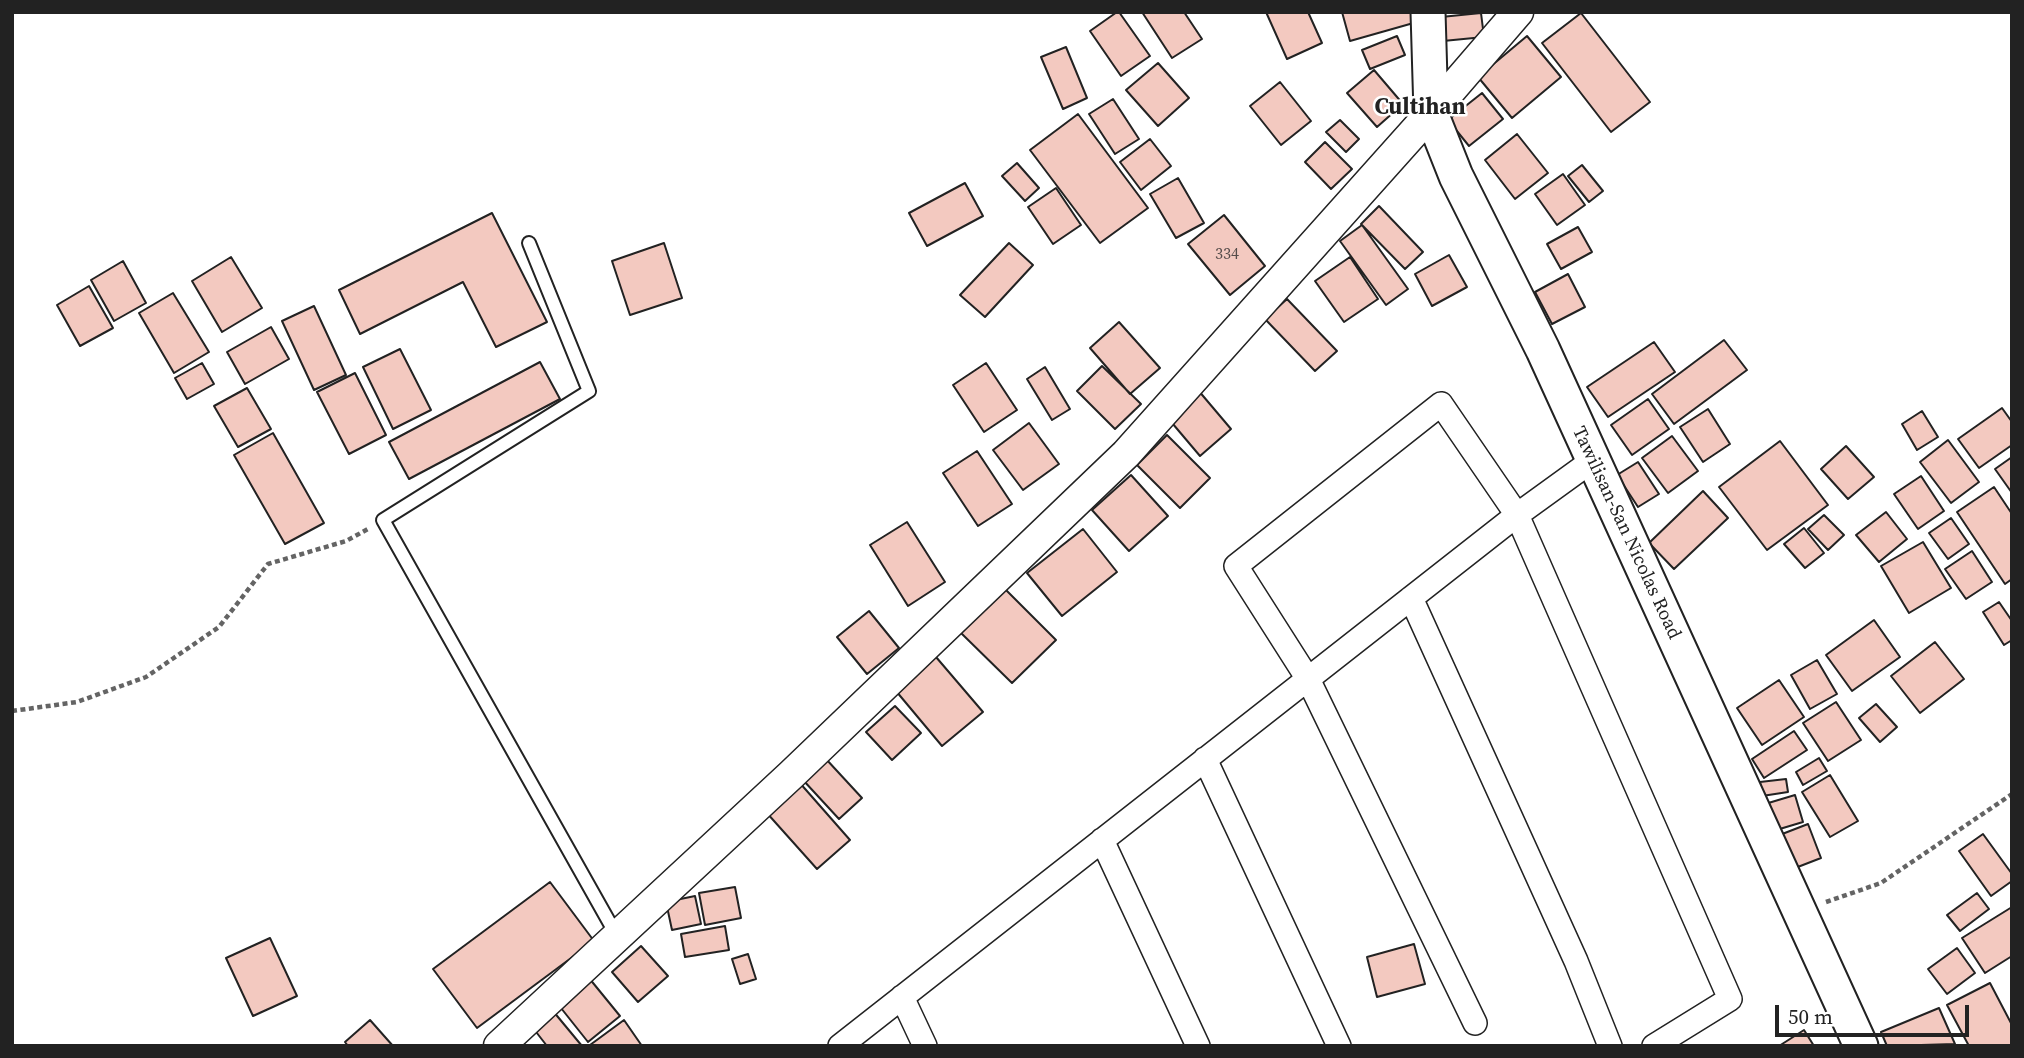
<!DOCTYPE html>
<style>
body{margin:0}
#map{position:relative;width:2024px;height:1058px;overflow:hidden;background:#fff;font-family:"Source Serif 4",serif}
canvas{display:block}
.frame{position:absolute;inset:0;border:14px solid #222;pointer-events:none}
.scale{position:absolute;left:1775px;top:1005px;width:194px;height:32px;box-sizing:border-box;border:4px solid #222;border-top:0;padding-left:9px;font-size:21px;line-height:24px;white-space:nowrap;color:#222;-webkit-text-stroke:5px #fff;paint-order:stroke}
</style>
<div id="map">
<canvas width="2024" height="1058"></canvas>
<div class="frame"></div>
<div class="scale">50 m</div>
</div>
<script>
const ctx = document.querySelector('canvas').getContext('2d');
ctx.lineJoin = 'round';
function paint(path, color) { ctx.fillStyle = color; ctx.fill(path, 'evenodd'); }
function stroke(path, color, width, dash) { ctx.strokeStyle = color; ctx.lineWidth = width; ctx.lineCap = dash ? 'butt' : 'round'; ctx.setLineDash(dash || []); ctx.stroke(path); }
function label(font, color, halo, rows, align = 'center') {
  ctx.font = font + ' "Source Serif 4",serif'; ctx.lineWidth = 5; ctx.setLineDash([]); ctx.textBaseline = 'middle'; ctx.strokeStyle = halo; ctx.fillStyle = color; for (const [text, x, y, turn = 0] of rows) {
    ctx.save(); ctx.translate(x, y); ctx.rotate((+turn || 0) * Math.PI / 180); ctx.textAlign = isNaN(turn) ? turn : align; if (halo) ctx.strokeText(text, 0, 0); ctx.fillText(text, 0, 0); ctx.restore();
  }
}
const building = new Path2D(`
 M1117 12H1119L1150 56 1121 76 1090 31Z
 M1142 12H1184L1202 39 1172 58Z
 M1266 12H1308L1322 43 1287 59Z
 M1342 12H1414L1417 22 1350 41Z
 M1481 13 1484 37 1443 41 1441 17Z
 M1581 13 1650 102 1611 132 1542 43Z
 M1397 36 1405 55 1370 69 1362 50Z
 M1527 36 1561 77 1512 118 1478 77Z
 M1066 47 1087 98 1063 109 1041 57Z
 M1158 63 1189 98 1158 126 1126 90Z
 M1374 70 1403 104 1377 127 1347 93Z
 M1280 82 1311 121 1281 145 1250 106Z
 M1482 93 1503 119 1469 146 1448 120Z
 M1113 99 1139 139 1115 154 1089 114Z
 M1078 114 1148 208 1100 243 1030 150Z
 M1340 120 1359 139 1346 152 1326 132Z
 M1517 134 1548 173 1515 199 1485 160Z
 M1150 139 1171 166 1141 190 1120 162Z
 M1325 142 1352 169 1331 189 1305 162Z
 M1017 163 1039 188 1025 201 1002 176Z
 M1582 165 1603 191 1589 202 1568 176Z
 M1563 174 1585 205 1557 225 1535 194Z
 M1178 178 1204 223 1176 238 1150 194Z
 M965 183 983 216 927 246 909 213Z
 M1056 188 1081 225 1053 244 1028 207Z
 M1379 206 1423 252 1405 269 1361 224Z
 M492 213 547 322 496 347 463 282 360 334 339 290Z
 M1224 215 1265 266 1230 295 1188 244Z
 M1362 225 1408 289 1386 305 1340 241Z
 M1578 227 1592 252 1561 269 1547 244Z
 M664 243 682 298 630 315 612 261Z
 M1009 243 1033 265 985 317 960 295Z
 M1449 255 1467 287 1432 306 1415 274Z
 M231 257 262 308 222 332 192 281Z
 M1350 257 1378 299 1344 322 1315 281Z
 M123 261 146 303 114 321 91 280Z
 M1568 274 1585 307 1552 324 1535 292Z
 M89 286 113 328 80 346 57 305Z
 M173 293 209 352 174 373 139 313Z
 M1287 299 1337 351 1315 371 1265 319Z
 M314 306 346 375 314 390 282 321Z
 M1119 322 1160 368 1130 394 1090 348Z
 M271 327 289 359 245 384 227 352Z
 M1724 340 1747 370 1674 424 1652 394Z
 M1654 342 1675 372 1608 417 1587 387Z
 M400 349 431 410 393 429 363 367Z
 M540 362 560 399 409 479 389 442Z
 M202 363 214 384 187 399 175 378Z
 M986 363 1017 410 984 432 953 385Z
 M1102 366 1141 404 1115 429 1077 391Z
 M1045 367 1070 409 1052 420 1027 379Z
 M355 373 386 435 349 454 317 392Z
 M247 388 271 429 238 447 214 406Z
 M1198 390 1231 429 1200 456 1167 417Z
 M1648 399 1669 429 1632 455 1611 425Z
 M2002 408 2012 422V445L1979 468 1958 439Z
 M1708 409 1730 444 1703 462 1680 427Z
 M1922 411 1938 437 1917 450 1902 424Z
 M1029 423 1059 464 1023 490 993 450Z
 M273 433 324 523 285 544 234 455Z
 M1167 435 1210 478 1180 508 1137 465Z
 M1672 436 1698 471 1668 493 1642 458Z
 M1948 440 1979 482 1951 503 1920 462Z
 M1780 441 1828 505 1767 550 1719 487Z
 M1846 446 1874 477 1848 499 1821 469Z
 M977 451 1012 504 978 526 943 473Z
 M2012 457V493L1995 469Z
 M1638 462 1659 494 1638 507 1617 475Z
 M1131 475 1168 516 1129 551 1092 510Z
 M1921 476 1944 511 1918 529 1894 494Z
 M1994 487 2012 514V579L2005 584 1957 512Z
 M1703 491 1728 518 1674 569 1649 543Z
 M1886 512 1907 539 1879 562 1856 535Z
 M1824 515 1844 535 1828 550 1808 529Z
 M1951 518 1969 544 1948 559 1929 533Z
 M907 522 945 582 908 606 870 545Z
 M1804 528 1824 553 1805 568 1784 544Z
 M1083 529 1117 572 1062 616 1027 573Z
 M1923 542 1951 588 1909 613 1881 566Z
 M1972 551 1992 582 1966 599 1945 569Z
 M1004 588 1056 640 1012 683 960 632Z
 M1999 602 2012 621V640L2004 645 1983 612Z
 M869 611 899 648 867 674 837 637Z
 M1874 620 1900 657 1852 691 1826 655Z
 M1935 642 1964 679 1920 713 1891 676Z
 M936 657 983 712 942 746 896 691Z
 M1817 660 1837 694 1810 709 1791 675Z
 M1779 680 1804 717 1762 745 1737 708Z
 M1836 702 1861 740 1828 761 1803 723Z
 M1876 704 1897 727 1880 742 1859 718Z
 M895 706 921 733 892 760 866 732Z
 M1794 731 1807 750 1764 778 1752 759Z
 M1819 758 1827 771 1803 785 1796 772Z
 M826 759 862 798 839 819 803 780Z
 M1830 775 1858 821 1830 837 1802 792Z
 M1786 779 1788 792 1762 796 1760 782Z
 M799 782 850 840 817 869 766 812Z
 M1795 795 1803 822 1773 831 1765 804Z
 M1808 824 1821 858 1790 870 1777 836Z
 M1983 834 2012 874V881L1991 896 1959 851Z
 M550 882 594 941 477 1028 433 969Z
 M735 887 741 918 705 925 699 893Z
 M1977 893 1989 909 1960 931 1947 915Z
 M695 896 701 924 672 930 666 902Z
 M2012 907V956L1985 973 1962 938Z
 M725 926 729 950 685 957 681 934Z
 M270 938 297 996 253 1016 226 958Z
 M1414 944 1425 984 1377 997 1367 957Z
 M641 946 668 976 638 1002 612 972Z
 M1957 948 1975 973 1947 994 1928 969Z
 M748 954 756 979 740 984 732 959Z
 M589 978 620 1016 588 1042 557 1003Z
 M1990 983 2012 1025V1046H1969L1947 1005Z
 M1939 1008 1955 1044 1887 1046 1881 1032Z
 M553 1011 582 1046H547L533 1028Z
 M370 1020 393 1046H348L345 1042Z
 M624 1020 642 1046H591L590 1045Z
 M1804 1030 1814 1046H1779Z`);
paint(building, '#f3c9c0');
stroke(building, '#222', 2);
const service = new Path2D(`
 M529 243 589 391 383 520 617 936`);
const minor = new Path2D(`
 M1411 598 1576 961 1610 1046
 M1205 759 1339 1046
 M1102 840 1198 1046
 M902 997 925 1046
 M1475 1023 1308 679 1236 566 1441 404 1517 515 1730 999 1654 1046
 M840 1046 1517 515 1593 460`);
const tertiary = new Path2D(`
 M499 1046 791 775 1126 454 1431 113 1518 12`);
const secondary = new Path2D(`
 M1428 12 1431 113 1456 176 1543 350 1861 1046`);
stroke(service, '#222', 16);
stroke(minor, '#222', 26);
stroke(tertiary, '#222', 33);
stroke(secondary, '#222', 37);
stroke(new Path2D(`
 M12 711 77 702 146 677 219 627 268 564 346 541 368 529
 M1826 902 1881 883 2012 794`), '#646464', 4.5, [5, 3.5]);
stroke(service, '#fff', 12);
stroke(minor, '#fff', 23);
stroke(tertiary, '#fff', 30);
stroke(secondary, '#fff', 33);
label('16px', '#564c4a', null, [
 ["334",1227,255]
]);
label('19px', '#222', '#fff', [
 ["Tawilisan-San Nicolas Road",1626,533,65]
]);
label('bold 23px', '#222', '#fff', [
 ["Cultihan",1420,108]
]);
</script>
